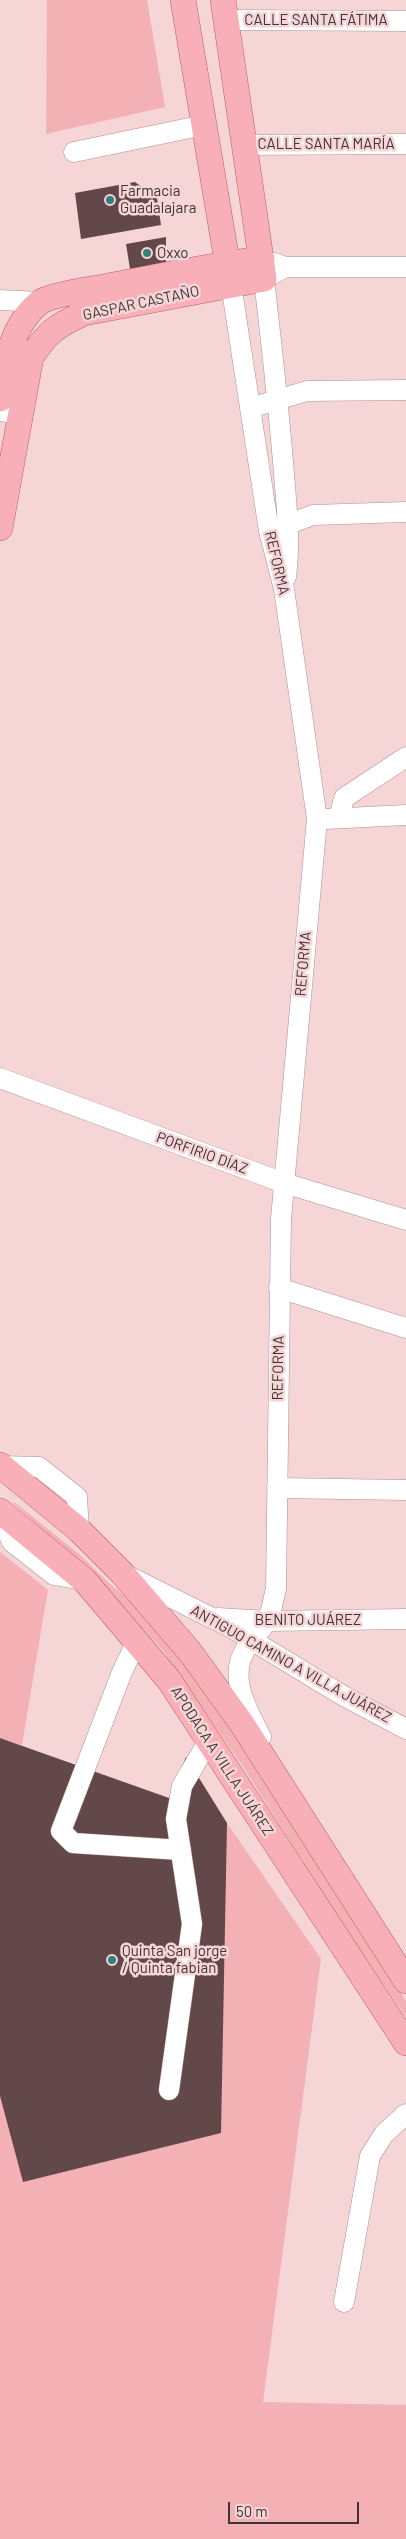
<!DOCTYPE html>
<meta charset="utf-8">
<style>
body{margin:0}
#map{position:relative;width:406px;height:2539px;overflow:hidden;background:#f6d5d7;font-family:Barlow,sans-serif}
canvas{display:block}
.scale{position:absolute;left:228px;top:2502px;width:131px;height:22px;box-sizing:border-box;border:2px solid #403334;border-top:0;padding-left:6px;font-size:15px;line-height:18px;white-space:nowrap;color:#403334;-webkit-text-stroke:4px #f6d5d7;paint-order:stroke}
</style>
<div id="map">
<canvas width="406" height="2539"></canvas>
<div class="scale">50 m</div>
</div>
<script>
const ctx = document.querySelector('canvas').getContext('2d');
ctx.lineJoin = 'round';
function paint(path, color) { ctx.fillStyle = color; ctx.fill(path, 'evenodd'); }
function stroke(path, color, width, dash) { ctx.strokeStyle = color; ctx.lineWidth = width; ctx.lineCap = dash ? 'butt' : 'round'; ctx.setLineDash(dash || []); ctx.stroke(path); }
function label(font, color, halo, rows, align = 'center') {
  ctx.font = font + ' Barlow,sans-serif'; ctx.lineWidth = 5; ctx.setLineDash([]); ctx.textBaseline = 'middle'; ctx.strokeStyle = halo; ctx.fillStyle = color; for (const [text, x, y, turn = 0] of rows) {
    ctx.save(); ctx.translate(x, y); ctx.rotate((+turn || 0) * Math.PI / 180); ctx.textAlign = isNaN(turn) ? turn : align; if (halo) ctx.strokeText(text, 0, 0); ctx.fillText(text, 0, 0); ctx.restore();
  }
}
paint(new Path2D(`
 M47 0H147L165 107 46 134Z
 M14 1502 79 1554 112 1586 141 1608 216 1706 406 2001V2017L344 1926 244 1768 164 1652 107 1589 13 1503Z
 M0 1552 48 1590 22 1745 0 1738Z
 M227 1823 321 1959 263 2402 406 2405V2539H0V2096Z`), '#f4b1b5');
paint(new Path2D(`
 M135 182 157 198 161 225 81 239 75 193Z
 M166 237V262L130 269 126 244Z
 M0 1738 169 1798 186 1757 227 1823 221 2133 23 2182 0 2096Z`), '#63484a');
const minor = new Path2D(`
 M226 20 406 21
 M245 145 406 144
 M74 152 204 125
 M274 263 285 267H406
 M285 267 264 279C271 340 278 401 283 462 286 501 291 538 286 577
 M231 284 269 531 284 589 317 819 281 1219 276 1589C273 1599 272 1613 266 1622 260 1632 251 1640 245 1650 228 1679 248 1711 261 1737
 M0 300 40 302
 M250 408 307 391 406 390
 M0 411 20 414
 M278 528 313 515 406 512
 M339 818 344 798 406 757
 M326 819 406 815
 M0 1078 284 1183 406 1220
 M279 1288 406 1328
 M0 1466 39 1467 77 1497 79 1530
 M277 1488 406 1490
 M0 1515 12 1542 54 1575 84 1580
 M128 1576 230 1627 342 1695 406 1729
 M218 1618 267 1621 406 1619
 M137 1641 122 1672 61 1831 73 1843 181 1850
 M169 2090 192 1924 176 1819 182 1786 209 1740
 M344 2302 370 2156 384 2134 406 2114`);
const major = new Path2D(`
 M183 0 230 279
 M0 399C5 367 11 325 39 303 47 296 86 290 98 288 152 278 207 266 262 259
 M0 528 31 357C48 332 56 326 84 313L264 279 223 0
 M0 1465 79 1530 122 1573 190 1652 242 1724 406 1981
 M0 1511 85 1581 169 1680 406 2043`);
stroke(minor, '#ae9091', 21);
stroke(major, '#b4616a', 26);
stroke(minor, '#fff', 20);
stroke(major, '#f8afb7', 25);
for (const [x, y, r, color] of [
 [110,200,5,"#357e82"],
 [147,253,5,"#357e82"],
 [112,1960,5,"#357e82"]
]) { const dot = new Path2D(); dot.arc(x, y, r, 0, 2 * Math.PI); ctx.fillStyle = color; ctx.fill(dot); stroke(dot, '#f6d5d7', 2); }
label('15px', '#403334', '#f6d5d7', [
 ["CALLE SANTA FÁTIMA",316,20],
 ["CALLE SANTA MARÍA",326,144],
 ["GASPAR CASTAÑO",141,303,-12],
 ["REFORMA",277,563,77],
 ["REFORMA",303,964,-85],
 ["PORFIRIO DÍAZ",202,1153,20],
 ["REFORMA",278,1368,-89],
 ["BENITO JUÁREZ",308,1620],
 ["ANTIGUO CAMINO A VILLA JUÁREZ",291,1664,29],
 ["APODACA A VILLA JUÁREZ",222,1761,57]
]);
label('15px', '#403334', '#f6d5d7', [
 ["Farmacia",120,191],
 ["Guadalajara",120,208],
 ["Oxxo",157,253],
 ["Quinta San jorge",122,1951],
 ["/ Quinta fabian",122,1968]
], 'left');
</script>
